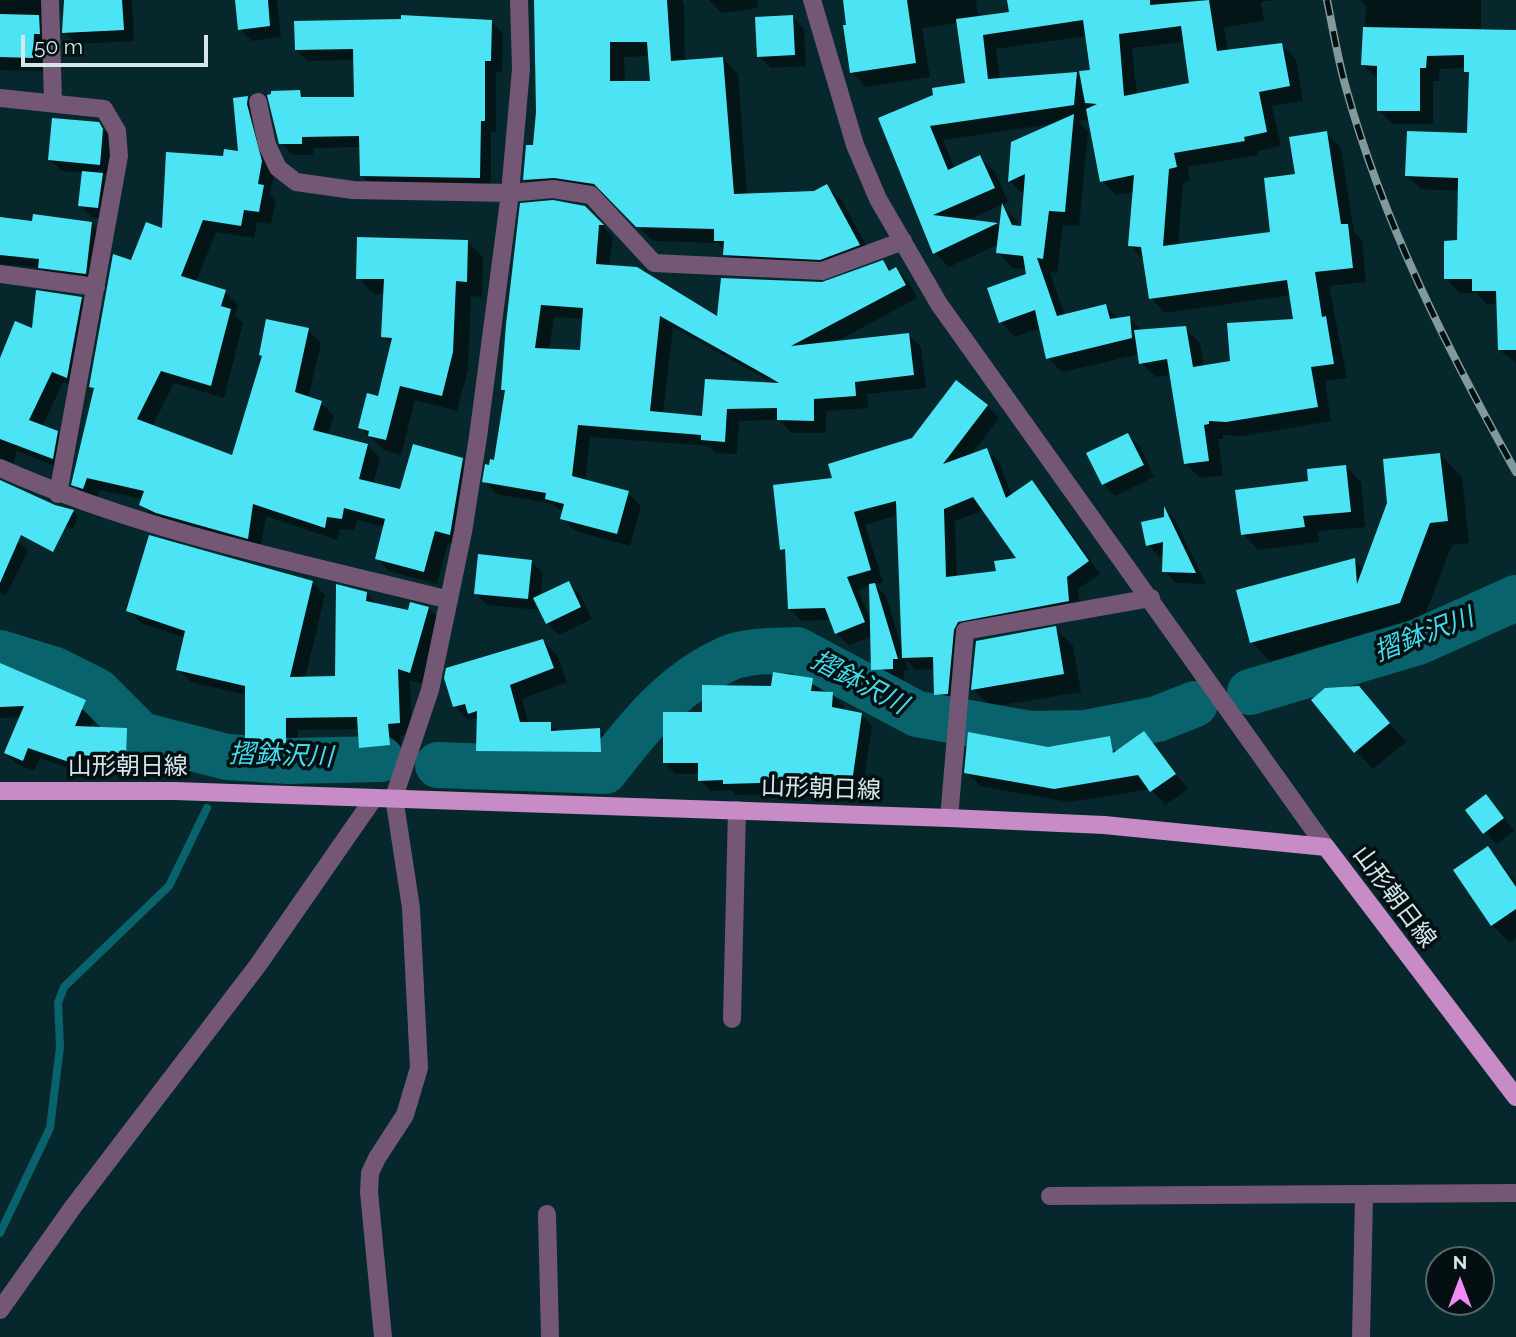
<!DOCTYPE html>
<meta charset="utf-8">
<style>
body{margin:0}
#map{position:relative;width:1516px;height:1337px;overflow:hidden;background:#06282c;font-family:Raleway,sans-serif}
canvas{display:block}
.north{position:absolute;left:1425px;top:1246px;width:70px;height:70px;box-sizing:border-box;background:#030f10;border:2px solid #576567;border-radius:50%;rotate:0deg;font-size:19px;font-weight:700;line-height:28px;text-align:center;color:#d5e7e9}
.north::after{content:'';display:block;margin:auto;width:24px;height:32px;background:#f28af3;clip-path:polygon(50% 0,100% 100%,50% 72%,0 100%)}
.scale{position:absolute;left:21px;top:35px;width:187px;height:32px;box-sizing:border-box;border:4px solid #d5e7e9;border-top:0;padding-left:9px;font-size:21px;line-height:24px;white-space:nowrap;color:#d5e7e9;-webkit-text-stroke:5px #030f10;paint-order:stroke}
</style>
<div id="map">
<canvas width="1516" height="1337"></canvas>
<div class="north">N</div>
<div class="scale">50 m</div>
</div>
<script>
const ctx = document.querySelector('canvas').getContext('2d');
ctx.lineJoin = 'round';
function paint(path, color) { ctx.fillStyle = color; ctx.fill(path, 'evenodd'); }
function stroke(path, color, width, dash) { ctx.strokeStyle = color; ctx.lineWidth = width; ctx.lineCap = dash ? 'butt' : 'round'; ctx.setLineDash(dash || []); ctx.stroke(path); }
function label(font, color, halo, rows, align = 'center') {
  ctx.font = font + ' Raleway,"Noto Sans JP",sans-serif'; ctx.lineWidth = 7; ctx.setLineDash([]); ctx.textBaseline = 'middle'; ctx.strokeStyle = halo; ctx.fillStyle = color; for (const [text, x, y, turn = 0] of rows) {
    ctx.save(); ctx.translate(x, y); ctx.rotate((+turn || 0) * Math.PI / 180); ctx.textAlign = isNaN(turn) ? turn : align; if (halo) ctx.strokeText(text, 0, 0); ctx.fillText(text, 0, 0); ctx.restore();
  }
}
paint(new Path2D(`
 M0 0H50L47 71 0 70Z
 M63 0H132L134 41 76 44 64 32Z
 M237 0H277L281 37 252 41 240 29Z
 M535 0H681L684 3 685 61 723 58 738 74 747 195 814 193 826 186 842 201 874 260 740 269 718 243 653 241 610 199 571 192 539 195 524 180 535 147 538 112ZM650 56 652 82H625L624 57Z
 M709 0H757L758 8 722 13Z
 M843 0H976L978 18 1010 14 1007 0H1276L1261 2 1264 21 1224 27 1228 52 1281 44 1296 59 1303 101 1272 106 1281 146 1258 151V155L1188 167 1190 181 1183 183 1178 246 1272 234 1297 176 1327 133 1341 148 1354 232 1362 240 1366 282 1329 286 1347 378 1325 381 1331 421 1242 436 1223 435V439H1218L1223 475 1200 478 1185 463 1171 375 1156 377 1141 363 1140 354 1062 372 1048 358 1041 328 1015 337 1001 322 1028 275 1027 269 1013 268 998 253 999 244 949 267 935 253 880 119 966 84 958 23 922 28 930 77 866 87 852 72ZM1087 36 1092 72 1082 79 1077 73 1000 80 996 49ZM1185 42 1191 84 1137 95 1132 48ZM1090 119 1102 181 1116 195 1134 192 1130 246 1145 261 1151 298 1165 313 1291 295 1295 321 1232 363 1204 367 1200 343 1185 328 1143 331 1129 318 1119 319 1106 306 1065 316 1050 272 1057 273 1063 225 1079 226 1088 131 1078 121ZM1052 124 1012 143 1010 181 1025 196 1022 232 1016 220 1003 207 1001 228 998 225 966 221 1008 202 995 172 980 157 955 169 943 140Z
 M1360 0H1481V29L1516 30V363L1499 350 1498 304H1487L1476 293H1460L1446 279 1459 242 1460 191 1421 189 1407 176 1469 135 1470 76 1466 68 1440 69 1439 81H1433V124H1393L1379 111 1377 78 1363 65 1366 6Z
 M792 17 804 29 806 66 771 68 759 56Z
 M492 22 503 34 502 72H496V132H491V188L373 186 361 175V147L313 148V155H293L281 143 300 92 307 99H355V60L308 61 296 50Z
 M248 98 260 111 274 175 270 194 276 200 271 224 257 222 254 238 216 232 196 282 225 292 238 305 235 315 243 323 224 398 174 383 152 427 233 458 264 358 261 355 308 330 321 343 308 399 321 403 334 416 328 435 367 445 380 458 373 484 402 491 462 460 475 473 463 546 448 543 437 584 389 571 377 558 385 527 357 520 354 530 340 529 337 540 266 516 260 550 153 517 141 504 142 499 100 490 96 500 86 497 73 484 95 390 91 386 132 262 225 158 240 153 235 99Z
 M98 124 110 136 111 176 102 175 114 187 109 219 92 217 80 205 83 173 62 171 50 160Z
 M0 219 91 223 102 235 97 285 52 279 42 268 0 264Z
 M598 221 613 237 609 266 719 319 883 262 892 271 896 269 909 282 917 298 834 343 908 334 921 347 926 388 867 394 868 408 826 411V433H792L779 420 739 421 737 454 716 453 709 446 590 437 585 481 628 493 641 506 630 546 575 531 562 518 564 513 552 504 497 494 484 481 496 462 506 392 503 389 508 324ZM554 317 584 319 582 352 549 350ZM673 327 775 384 704 417 663 414Z
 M467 241 483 257 482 297 471 296 468 369 457 411 415 400 401 455 386 451 360 428 379 398 392 345 383 336 385 294H374L358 278Z
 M81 298 92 309 78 388 63 382 42 427 57 433 68 444 63 469 17 451 12 467 0 474V363L33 331Z
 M987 406 999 418 970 456 987 450 999 462 1012 496 1032 482 1044 494 1100 574 1078 589 1081 613 970 634 960 706H948L936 694 935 669 916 670 905 659 908 670H904V680L885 681 873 669 872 636 849 645 836 633 831 620 802 621 789 608 787 554 782 549 835 480ZM984 510 1019 560 997 573 957 578 955 521ZM898 515 902 649 886 596 875 585 883 582 865 525ZM870 586 871 622 858 590Z
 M1128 435 1140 446 1154 477 1115 496 1103 484Z
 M1440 454 1462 477 1469 543 1452 545 1421 625 1273 664 1251 642 1354 560 1364 570 1389 503Z
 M1346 467 1361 482 1365 527 1318 531 1319 542 1258 550 1243 534 1310 482Z
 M48 502 73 511 78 516 73 529 49 518Z
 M1166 510 1175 520 1206 584 1176 583 1164 571V555L1160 557 1148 545 1165 518Z
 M0 534 16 540 28 551 6 595 0 592Z
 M531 561 543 573 540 596 568 583 580 594 592 619 559 635 547 623 541 610 487 605 476 594Z
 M312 582 325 595 305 678H336L366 593 378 606 409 612 428 608 441 621 423 684 410 680 412 735 400 736 402 758 373 760 361 747 359 729 298 730V755H260L247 742V695L191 682 178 670 185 638 141 623 128 610Z
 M1055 628 1073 646 1081 692 991 707 973 689Z
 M543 641 557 655 567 682 522 699 529 724H550L559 733 599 730 613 744 614 765H492L478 751V721L475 718 468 720 454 706Z
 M0 667 85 702 96 713 90 728 126 730 137 741 136 767 86 765 83 773 40 758 34 771 17 764 6 753 21 717 0 718Z
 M812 680 823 694H832L844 706 843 711 861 714 872 726 862 793 807 786V793L736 795 732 790 711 791 700 780V774H676L664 763 704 714 772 688Z
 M1358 688 1406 742 1373 769 1356 751Z
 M1144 733 1188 789 1166 805 1150 789 1069 802 980 786 966 772 1048 748 1109 738 1121 750Z
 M1486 797 1514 831 1496 844 1467 810Z
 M1488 848 1516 882V938L1510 943 1492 925Z`), '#0007');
stroke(new Path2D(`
 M0 1233 50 1128 60 1047 58 1003 64 987 169 886 207 808`), '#08636c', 8);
stroke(new Path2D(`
 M0 653 55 670 97 691 141 735 227 757 288 761 381 759
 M1250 692 1418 642 1516 598
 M438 765 605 771C639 726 674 683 727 659 746 650 776 651 797 650L917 714 1030 734 1085 733 1157 719 1195 704`), '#08636c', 46);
paint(new Path2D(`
 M64 0H122L124 30 62 33Z
 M235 0H268L270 26 238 30Z
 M534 0H667L671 61 723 57 734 194 814 191 827 184 860 245 820 260 723 255 724 241H714V229L636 227 594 184 554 178 523 180 526 145H533L536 112ZM610 42H647L650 81H610Z
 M843 0H907L916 63 850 73 843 25H846Z
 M1007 0H1150V5L1209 0 1217 51 1282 43 1290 86 1259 92 1267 132 1244 137 1245 141 1174 153 1177 167 1169 169 1163 246 1270 232 1264 178 1295 174 1289 137 1327 131 1341 224H1348L1353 268 1315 272 1322 317 1326 316 1334 364 1311 367 1318 407 1226 422 1209 421V424L1204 425 1209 461 1184 464 1167 359 1139 364 1134 330 1186 326 1193 367 1230 361 1227 323 1293 319 1287 280 1149 299 1141 247 1128 246 1134 175 1100 182 1086 109 1097 104 1085 103 1079 71 1090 70 1083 20 983 35 988 79 1077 72 1074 105 930 126 948 170 980 155 995 188 933 215 998 223 933 254 878 118 933 95 932 88 965 83 956 19 1009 12ZM1181 26 1189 83 1124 96 1119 34Z
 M0 14 39 15 40 34H34L33 58 0 57Z
 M401 15 492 20 491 61H485V121H481L480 178 360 176 359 136 302 137V144H279L267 95 271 94V91L300 90 301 97H354L353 49 295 50 294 21 401 19Z
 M793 15 795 55 757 57 755 17Z
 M1363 27 1516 30V350H1498L1496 291H1472V279H1444V241L1457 240 1458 178 1405 176 1407 131 1467 133 1469 72H1464V55L1427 56 1426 68H1420V111H1377V66L1361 65Z
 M248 96 247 104 262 161 258 184 264 185 259 212 244 210 241 226 203 220 181 276 226 290 221 306 231 309 211 386 161 371 137 419 232 455 262 356 259 355 266 319 309 328 295 392 322 401 313 430 368 444 359 479 400 489 413 444 463 458 450 535 435 531 424 572 375 559 385 519 344 508 342 519 327 517 325 528 253 504 248 539 156 513 139 505 144 491 87 478 83 489 71 485 94 388 89 387 113 254 131 260 146 222 162 228 166 152 223 156 224 149 238 151 233 98Z
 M1074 114 1065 212 1049 211 1043 259 1037 258 1057 316 1106 304 1110 319 1130 316 1132 338 1046 359 1035 310 999 323 987 288 1026 274 1023 256 996 253 1002 203 1012 225 1021 226 1025 174 1008 182 1011 142Z
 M52 118 99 122 103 129 100 165 48 160Z
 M82 171 103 173 98 208 78 206Z
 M553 200 585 206 604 225H599L596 264 637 267 717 316 721 278 822 282 883 260 889 271 896 267 906 285 791 346 909 333 914 375 855 382 856 396 814 399V421L777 420V408L727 409 725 442 701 440V435L578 425 572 476 629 491 617 534 560 519 564 504 545 499 546 493 482 482 485 464 489 465 490 459 494 460 505 390H501L506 324 520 203ZM541 305 583 308 580 350 535 348ZM660 316 769 377 779 383 705 379 702 416 650 411Z
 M33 214 92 222 86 274 38 268 39 259 0 255V217L32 221Z
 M357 237 468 240 467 282 456 281 453 352 442 396 400 386 386 440 368 436 369 431 358 428 367 393 378 396 392 338 381 337 384 279H356Z
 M36 290 82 297 67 378 52 372 29 420 58 431 53 459 0 439V358L15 321 32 328Z
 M956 380 988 405 943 464 987 448 1006 498 1032 480 1089 561 1067 577 1069 601 958 622 954 630 948 694 934 695 933 657 902 658 896 501 854 512 871 570 847 577 865 622 835 634 825 608 788 609 785 549 780 550 773 485 832 478 828 464 912 438ZM973 497 1016 558 994 561 996 571 946 577 944 509Z
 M1128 433 1144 465 1102 485 1086 453Z
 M1440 453 1448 521 1430 523 1400 603 1250 643 1236 590 1355 558 1357 584 1387 503 1383 459Z
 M1346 465 1351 512 1303 516 1305 527 1241 535 1235 490 1308 481 1307 469Z
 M0 480 55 505 74 510 53 552 21 535 0 583Z
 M1164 506 1196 573 1162 572 1163 542 1146 546 1141 522 1164 517Z
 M149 535 313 581 290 677 335 676 336 584 367 592 366 601 408 610 410 602 429 607 410 673 398 669 400 723 388 724 390 745 359 748 357 717 286 718V743H245V686L176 670 185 631 126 611Z
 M478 554 532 560 528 599 474 594Z
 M569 581 581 607 546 624 533 598Z
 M875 583 898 659H893V669L871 670 869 584Z
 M1056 626 1064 674 971 690 976 641Z
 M543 639 554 668 510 685 520 722H551V731L600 728 601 752 476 751 477 711 468 714 465 704 453 707 444 678 446 668Z
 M0 663 86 700 75 726 127 728 126 757 75 755 72 763 28 748 23 761 4 753 24 706 0 707Z
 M773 672 813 678 811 691 833 692 832 707 862 713 852 782 796 776V782L723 784V780L698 781V763H663V712H702V685L771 686Z
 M1359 686 1390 723 1354 753 1311 700 1325 688Z
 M1144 731 1176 774 1150 792 1138 775 1054 789 964 773 968 732 1048 747 1110 736 1113 753Z
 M1486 794 1504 818 1483 834 1465 810Z
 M1488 846 1516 887V909L1491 926 1453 870Z`), '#4ce4f5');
stroke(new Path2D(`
 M50 0 53 101
 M812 0 855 145 878 199 939 304 1326 847
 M0 98 104 109 117 131 119 156 58 494
 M258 102 267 145 278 168 296 182 353 190 510 193 553 189 591 195 654 263 822 271 903 241
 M0 274 96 287
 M0 468C143 532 298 562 449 600
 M949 818 965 631 1151 598
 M732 1019 737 810
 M1050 1196 1516 1193
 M547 1214 550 1337
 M0 1310 73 1207 258 965 374 798
 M383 1337 369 1192 370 1173 377 1158 405 1115 419 1068 411 908 394 797 430 690 463 532 478 437 510 193 521 69 519 0
 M1361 1337 1364 1197`), '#745774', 18);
stroke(new Path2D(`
 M0 791H175L949 818 1104 825 1326 847 1516 1097`), '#c78bc6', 18);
const rail = new Path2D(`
 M1327 0C1333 29 1338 60 1346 88 1383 222 1448 351 1516 472`);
stroke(rail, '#819a9c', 8);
stroke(rail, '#030f10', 5, [16]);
label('24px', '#d5e7e9', '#030f10', [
 ["山形朝日線",128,767],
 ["山形朝日線",821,789,2],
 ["山形朝日線",1394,897,53]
]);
label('italic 26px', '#43dced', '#030f10', [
 ["摺鉢沢川",1424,635,-21],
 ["摺鉢沢川",859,683,28],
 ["摺鉢沢川",281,756,2]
]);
</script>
